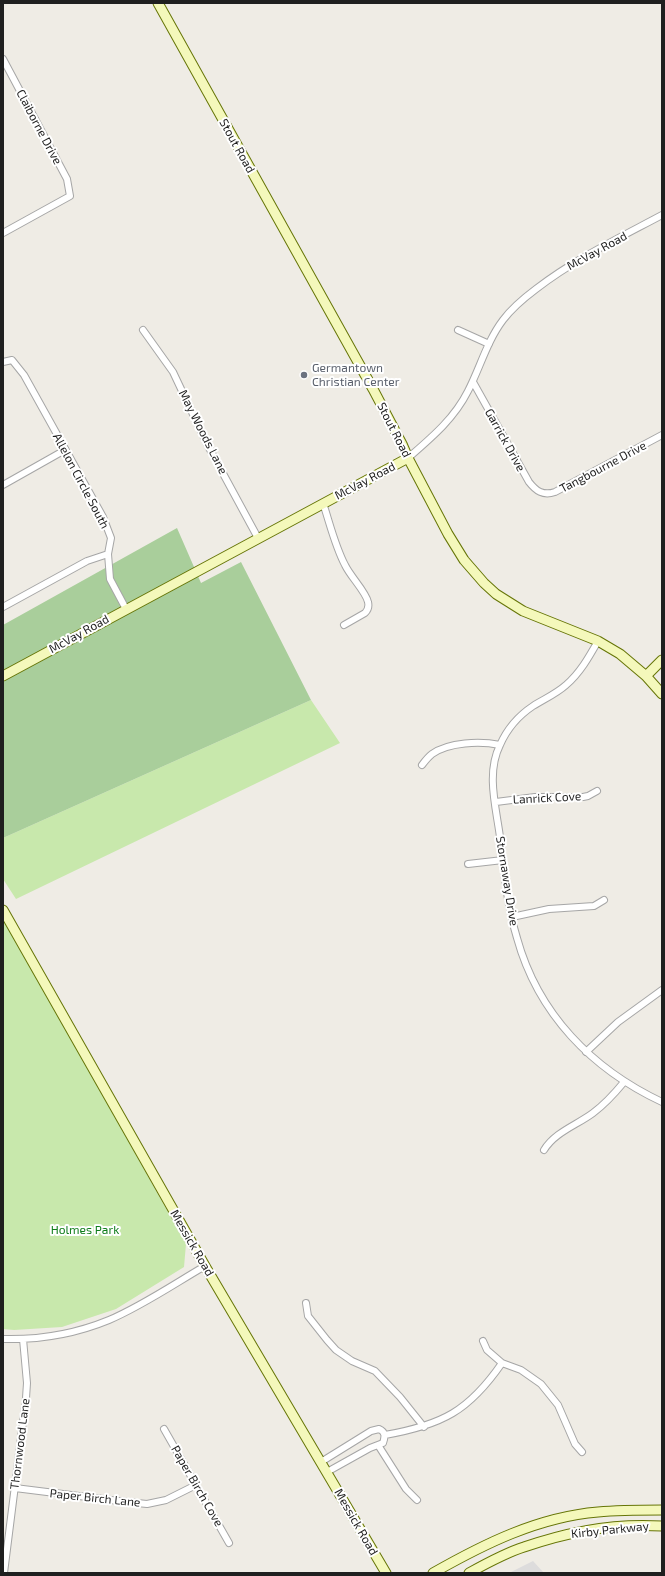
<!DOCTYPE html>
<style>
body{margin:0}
#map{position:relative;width:665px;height:1576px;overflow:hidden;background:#efece5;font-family:"Exo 2",sans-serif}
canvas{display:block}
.frame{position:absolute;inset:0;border:4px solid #1f1f1f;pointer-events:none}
</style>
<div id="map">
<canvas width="665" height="1576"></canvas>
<div class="frame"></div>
</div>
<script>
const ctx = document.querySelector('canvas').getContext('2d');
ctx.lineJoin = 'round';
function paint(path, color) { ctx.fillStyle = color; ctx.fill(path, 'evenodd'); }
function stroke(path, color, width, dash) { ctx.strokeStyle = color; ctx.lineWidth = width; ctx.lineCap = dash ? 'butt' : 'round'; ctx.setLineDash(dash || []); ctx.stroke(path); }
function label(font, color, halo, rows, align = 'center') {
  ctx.font = font + ' "Exo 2",sans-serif'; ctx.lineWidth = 4; ctx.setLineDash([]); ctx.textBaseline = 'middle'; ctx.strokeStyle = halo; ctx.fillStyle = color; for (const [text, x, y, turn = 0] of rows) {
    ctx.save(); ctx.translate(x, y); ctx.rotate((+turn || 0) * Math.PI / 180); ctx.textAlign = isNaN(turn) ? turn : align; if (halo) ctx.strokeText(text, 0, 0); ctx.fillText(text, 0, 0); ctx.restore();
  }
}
paint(new Path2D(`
 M533 1561 544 1573H509Z`), '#dddcdc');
paint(new Path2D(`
 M311 700 340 743 16 899 3 879V838Z
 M3 918 186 1244 184 1267 116 1309 62 1327 14 1330 3 1329Z`), '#c8e8ac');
paint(new Path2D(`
 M177 528 201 583 241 562 311 700 3 838V625Z`), '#a9ce9b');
const street = new Path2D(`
 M3 59 67 179 70 196 3 233
 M143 330 173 372 207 444 258 538
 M458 330 489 344
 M3 362 12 360 24 375 103 517 111 538 108 554 110 579 126 609
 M473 382 529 482C536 491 543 496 555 492L662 435
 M408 458C431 438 454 419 468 391 480 368 487 341 503 320 512 308 524 298 536 289 575 259 619 238 662 215
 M3 485 65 450
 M323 503C330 524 335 546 345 565 350 576 366 592 368 602 369 606 368 610 365 613L344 625
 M3 607 87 561 108 554
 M598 641C589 657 580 673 566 685 556 694 544 699 533 706 518 716 507 729 500 745 486 773 496 807 500 837 504 871 507 905 517 938 538 1014 592 1069 662 1102
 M422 765C425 761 428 757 432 754 449 742 480 741 500 745
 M496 802 535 797H583L588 796 597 791
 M468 864 503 860
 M512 917 549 909 594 906 604 900
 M586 1052 618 1022 662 990
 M544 1150C555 1132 577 1125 593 1113 605 1104 615 1093 624 1082
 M306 1303 308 1316 327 1340 336 1350 352 1361 375 1371 400 1397 424 1427
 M3 1339C39 1340 75 1334 109 1320 142 1306 174 1284 205 1266
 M483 1341 487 1350 502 1363 521 1370 541 1384 558 1405 575 1444 582 1452
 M164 1429 229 1543
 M385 1435C442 1425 469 1411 502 1363
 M378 1445 406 1489 417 1500
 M321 1462 371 1431 379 1429C386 1432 385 1437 383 1443L370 1448 327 1472
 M15 1488 127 1502 147 1504 166 1500 196 1485
 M4 1573 26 1398 27 1383 23 1339`);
const secondary = new Path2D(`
 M158 3 373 389 402 444 408 458 448 534 464 560 484 583 496 594 523 611 598 641 620 654 646 676 662 694
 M3 676 408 458
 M646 676 662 660
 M3 910 205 1266 386 1573
 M433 1573C484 1544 538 1517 598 1512 619 1510 641 1510 662 1510
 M469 1573C487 1563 505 1553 524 1547 567 1532 616 1523 662 1526`);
stroke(street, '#a6a6a6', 8);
stroke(secondary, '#667507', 11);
stroke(street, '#fff', 6);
stroke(secondary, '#f4f8bb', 9);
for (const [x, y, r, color] of [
 [304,375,4,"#6b7280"]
]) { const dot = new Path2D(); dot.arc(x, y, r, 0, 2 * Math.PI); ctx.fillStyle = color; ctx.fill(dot); stroke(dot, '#fff', 1.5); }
label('12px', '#1f1f1f', '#fff', [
 ["Claiborne Drive",39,127,62],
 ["Stout Road",237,146,61],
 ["McVay Road",597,251,-29],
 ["Stout Road",394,430,63],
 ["May Woods Lane",203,432,63],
 ["Garrick Drive",505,440,61],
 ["Tangbourne Drive",603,467,-28],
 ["Allelon Circle South",81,481,62],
 ["McVay Road",365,481,-28],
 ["McVay Road",79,634,-29],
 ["Lanrick Cove",547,798,-3],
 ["Stornaway Drive",507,881,81],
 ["Messick Road",192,1243,60],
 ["Thornwood Lane",20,1444,-83],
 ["Paper Birch Cove",197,1486,60],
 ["Paper Birch Lane",95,1498,6],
 ["Messick Road",356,1522,60],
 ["Kirby Parkway",610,1530,-6]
]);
label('12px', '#5b616d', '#fff', [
 ["Germantown",312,368],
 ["Christian Center",312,382]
], 'left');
label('12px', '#0e7c1a', '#fff', [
 ["Holmes Park",85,1230]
]);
</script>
